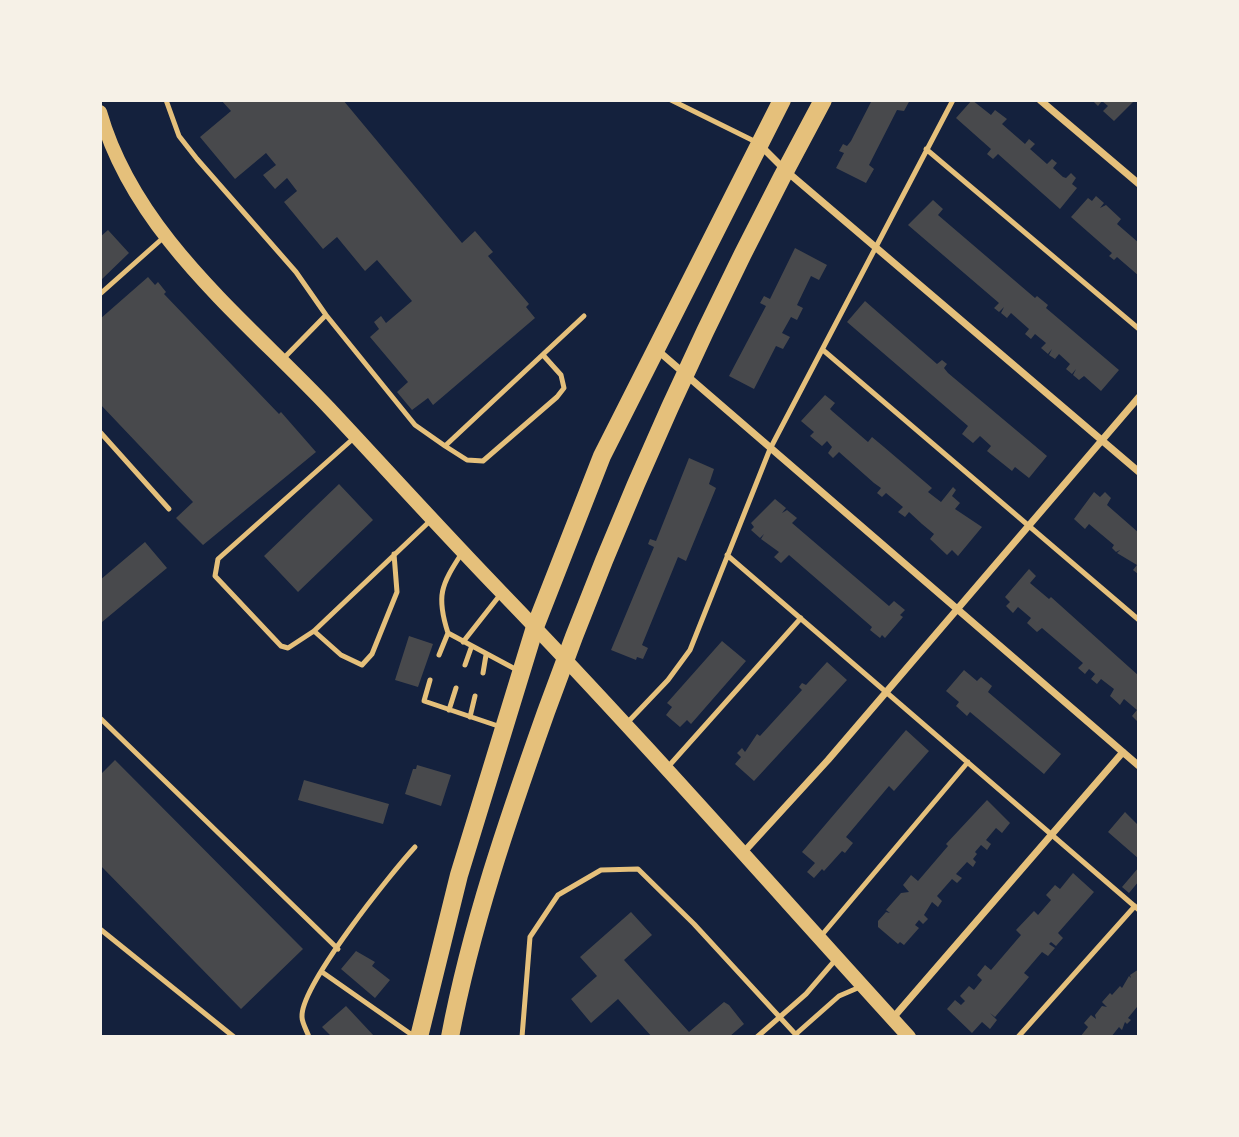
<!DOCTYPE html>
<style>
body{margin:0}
#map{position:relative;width:1239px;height:1137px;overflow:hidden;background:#14213d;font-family:Commissioner,sans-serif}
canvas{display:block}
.frame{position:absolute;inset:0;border:102px solid #f6f1e7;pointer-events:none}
</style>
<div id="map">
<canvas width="1239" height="1137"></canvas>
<div class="frame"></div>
</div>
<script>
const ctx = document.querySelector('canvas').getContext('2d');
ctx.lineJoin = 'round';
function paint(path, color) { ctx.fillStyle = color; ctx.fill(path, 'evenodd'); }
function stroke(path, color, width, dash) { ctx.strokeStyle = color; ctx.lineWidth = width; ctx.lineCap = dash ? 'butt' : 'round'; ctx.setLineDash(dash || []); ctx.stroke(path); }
paint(new Path2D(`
 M221 100H343L462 243 475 231 493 252 488 256 529 304 526 307 535 318 433 405 428 398 412 410 397 392 408 382 370 337 379 329 374 322 381 316 386 323 412 301 377 260 365 271 337 237 323 249 284 202 297 191 287 178 275 189 263 175 276 165 266 153 235 179 200 137 231 111Z
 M872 100H910L904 111 897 110 869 165 874 169 866 183 836 168 844 153 839 151 843 144 847 146 851 141Z
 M972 100 991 115 995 110 1007 119 1002 124 1025 144 1029 139 1035 144 1030 149 1047 164 1052 159 1057 163 1053 168 1063 177 1066 178 1071 173 1076 178 1072 184 1077 188 1060 209 998 154 993 159 987 154 991 149 956 118Z
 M1092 100H1135L1114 121 1103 111 1108 106 1102 101 1098 106Z
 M1096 196 1104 203 1100 208 1106 205 1121 219 1117 224 1139 243V276L1117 257 1114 260 1109 256 1112 253 1071 217 1088 198 1092 201Z
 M933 200 943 209 938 215 1035 298 1037 296 1048 305 1046 308 1119 370 1101 391 1084 376 1079 380 1073 375 1076 369 1072 374 1066 369 1070 364 1059 354 1055 359 1049 355 1052 349 1048 354 1041 348 1046 343 1035 334 1031 339 1025 334 1029 329 1011 313 1007 318 1001 313 1004 307 999 312 994 308 999 303 908 225Z
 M108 230 129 253 100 281V237Z
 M795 248 827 265 819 280 811 276 797 305 803 308 797 320 791 317 782 333 790 337 783 349 776 346 754 389 729 376 766 306 760 303 764 296 770 299Z
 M148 277 155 285 158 282 166 292 164 294 279 414 281 412 316 452 203 545 176 518 193 502 100 404V319Z
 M865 301 937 364 942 360 947 364 944 368 948 373 1047 456 1029 478 1015 467 1012 471 987 451 991 446 980 436 973 443 962 434 968 426 847 322Z
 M825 395 835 403 830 409 832 411 868 442 872 437 884 447 932 488 928 492 941 502 953 487 956 490 952 496 960 503 955 509 982 527 958 556 952 550 947 555 930 539 934 534 922 524 909 512 905 517 898 512 903 507 886 493 882 497 877 493 881 488 874 483 839 452 833 458 828 453 832 447 827 441 822 446 810 436 814 432 801 421Z
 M689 458 714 469 709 484 716 488 686 561 678 557 642 645 648 648 643 659 637 657 636 660 611 650 654 547 648 544 650 539 656 541Z
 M339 484 373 520 298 592 264 556Z
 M1094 492 1100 497 1105 492 1111 498 1107 505 1139 533 1138 574 1133 570 1137 565 1117 553 1120 550 1116 552 1112 548 1114 545 1089 524 1085 529 1074 519Z
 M775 499 786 508 782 513 787 510 797 518 792 523 889 606 894 601 905 610 900 615 903 617 885 638 882 635 880 638 870 630 872 627 789 555 781 563 774 557 779 552 761 539 764 534 760 538 751 530 754 527 751 523Z
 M145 542 167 568 102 622 100 580Z
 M1029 569 1036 576 1030 583 1049 599 1051 597 1139 676V723L1132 716 1137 710 1124 699 1120 705 1110 696 1114 689 1101 679 1097 684 1091 679 1095 674 1089 669 1085 674 1078 668 1083 663 1042 628 1037 632 1027 623 1031 618 1018 607 1013 613 1006 606 1010 602 1005 597Z
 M409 636 433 644 418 687 395 680Z
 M722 641 746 661 691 724 687 720 680 727 666 715 672 707 667 703Z
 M827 662 847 680 754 781 735 764 741 757 737 753 742 748 745 752 757 734 760 736 802 690 799 687 802 683 806 685Z
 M964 670 977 681 981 677 992 686 988 692 1061 754 1044 774 970 712 967 716 956 706 959 702 946 691Z
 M906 730 929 751 894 791 889 786 846 837 853 843 845 853 842 851 824 871 822 869 814 878 807 872 815 863 802 852Z
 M115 760 303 949 241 1009 100 865V775Z
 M417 765 451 775 441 806 405 794 413 769H416Z
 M304 780 389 804 383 824 298 800Z
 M987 800 1010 823 1002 833 996 828 986 840 991 844 987 850 981 845 975 852 977 854 973 859 976 862 973 867 967 862 956 874 962 878 957 883 952 879 937 896 942 901 938 907 932 902 924 915 928 919 923 924 919 920 915 925 919 928 904 945 900 942 898 944 878 927V921L886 912 890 913 886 910 901 893 909 892 903 885 911 875 918 881 948 846 946 844Z
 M1125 812 1139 826V859L1108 832Z
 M1139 867V881L1129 893 1122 887Z
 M1073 873 1094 892 1058 933 1063 938 1056 946 1051 942 1049 944 1055 948 1048 956 1042 952 1024 973 1029 977 995 1017 990 1013 997 1020 990 1029 982 1022 972 1033 947 1009 955 1000 961 1005 965 1001 960 996 969 986 974 990 982 980 977 975 985 965 991 970 1021 935 1016 930 1034 911 1038 915 1051 900 1046 895 1055 885 1060 889Z
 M631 912 652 935 624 960 689 1032 724 1002 729 1005 744 1024 729 1037H652L618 999 591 1023 571 999 597 976 580 957Z
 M356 951 375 962 372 966 390 980 375 998 341 969Z
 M1139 969V1009L1137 1007 1128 1018 1131 1020 1127 1024 1125 1022 1122 1030 1119 1027 1111 1037H1080L1088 1027 1084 1023 1091 1015 1096 1019 1095 1015 1102 1006 1107 1007 1102 1002 1110 993 1112 995 1120 986 1122 988 1129 976 1131 978 1130 975Z
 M346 1006 360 1021 375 1037H332L322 1027Z`), '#48494c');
stroke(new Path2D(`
 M166 100 179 136 197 159 296 272 326 315 415 425 445 446 584 316
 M671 100 756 142
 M926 149 1139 329
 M100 294 163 238
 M823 350 1139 620
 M282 360 326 315
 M100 432 169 509
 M355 437 218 559 215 576 281 646 288 648 314 631 431 520
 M445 446 467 460 483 461 557 397 564 388 561 375 543 355
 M462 553C441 585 436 596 448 633L517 670
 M727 555 1139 910
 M314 631 341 655 362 665 372 654 397 592 394 554
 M463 642 500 595
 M439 655 448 633
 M465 665 471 648
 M483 673 486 655
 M430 680 424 701 501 727
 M449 710 456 688
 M470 717 475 696
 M100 718 338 949
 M627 723 668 680 690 650 770 449 953 100
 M667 768 801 618
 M100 929 234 1037
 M821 936 968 762
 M322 972 415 1037
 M796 1034 839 996 860 987
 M309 1037C307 1031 302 1023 302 1017 300 986 392 872 415 847
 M522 1037 530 937 558 895 601 870 638 869 694 924 798 1037
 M757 1037 806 994 837 958
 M1018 1037 1135 906`), '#e5c07b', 5);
stroke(new Path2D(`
 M1040 100 1139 184
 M759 144 785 170 1139 472
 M656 349 1139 766
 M742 854 828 760 1139 397
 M892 1019 1123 752`), '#e5c07b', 7);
stroke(new Path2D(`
 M100 112C135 235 244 318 329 408 387 470 444 533 503 594 642 738 774 889 909 1037`), '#e5c07b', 14);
stroke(new Path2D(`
 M419 1037 459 875 535 627 602 456 782 100
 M450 1037C471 926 508 819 546 712 622 501 716 297 823 100`), '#e5c07b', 18);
</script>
